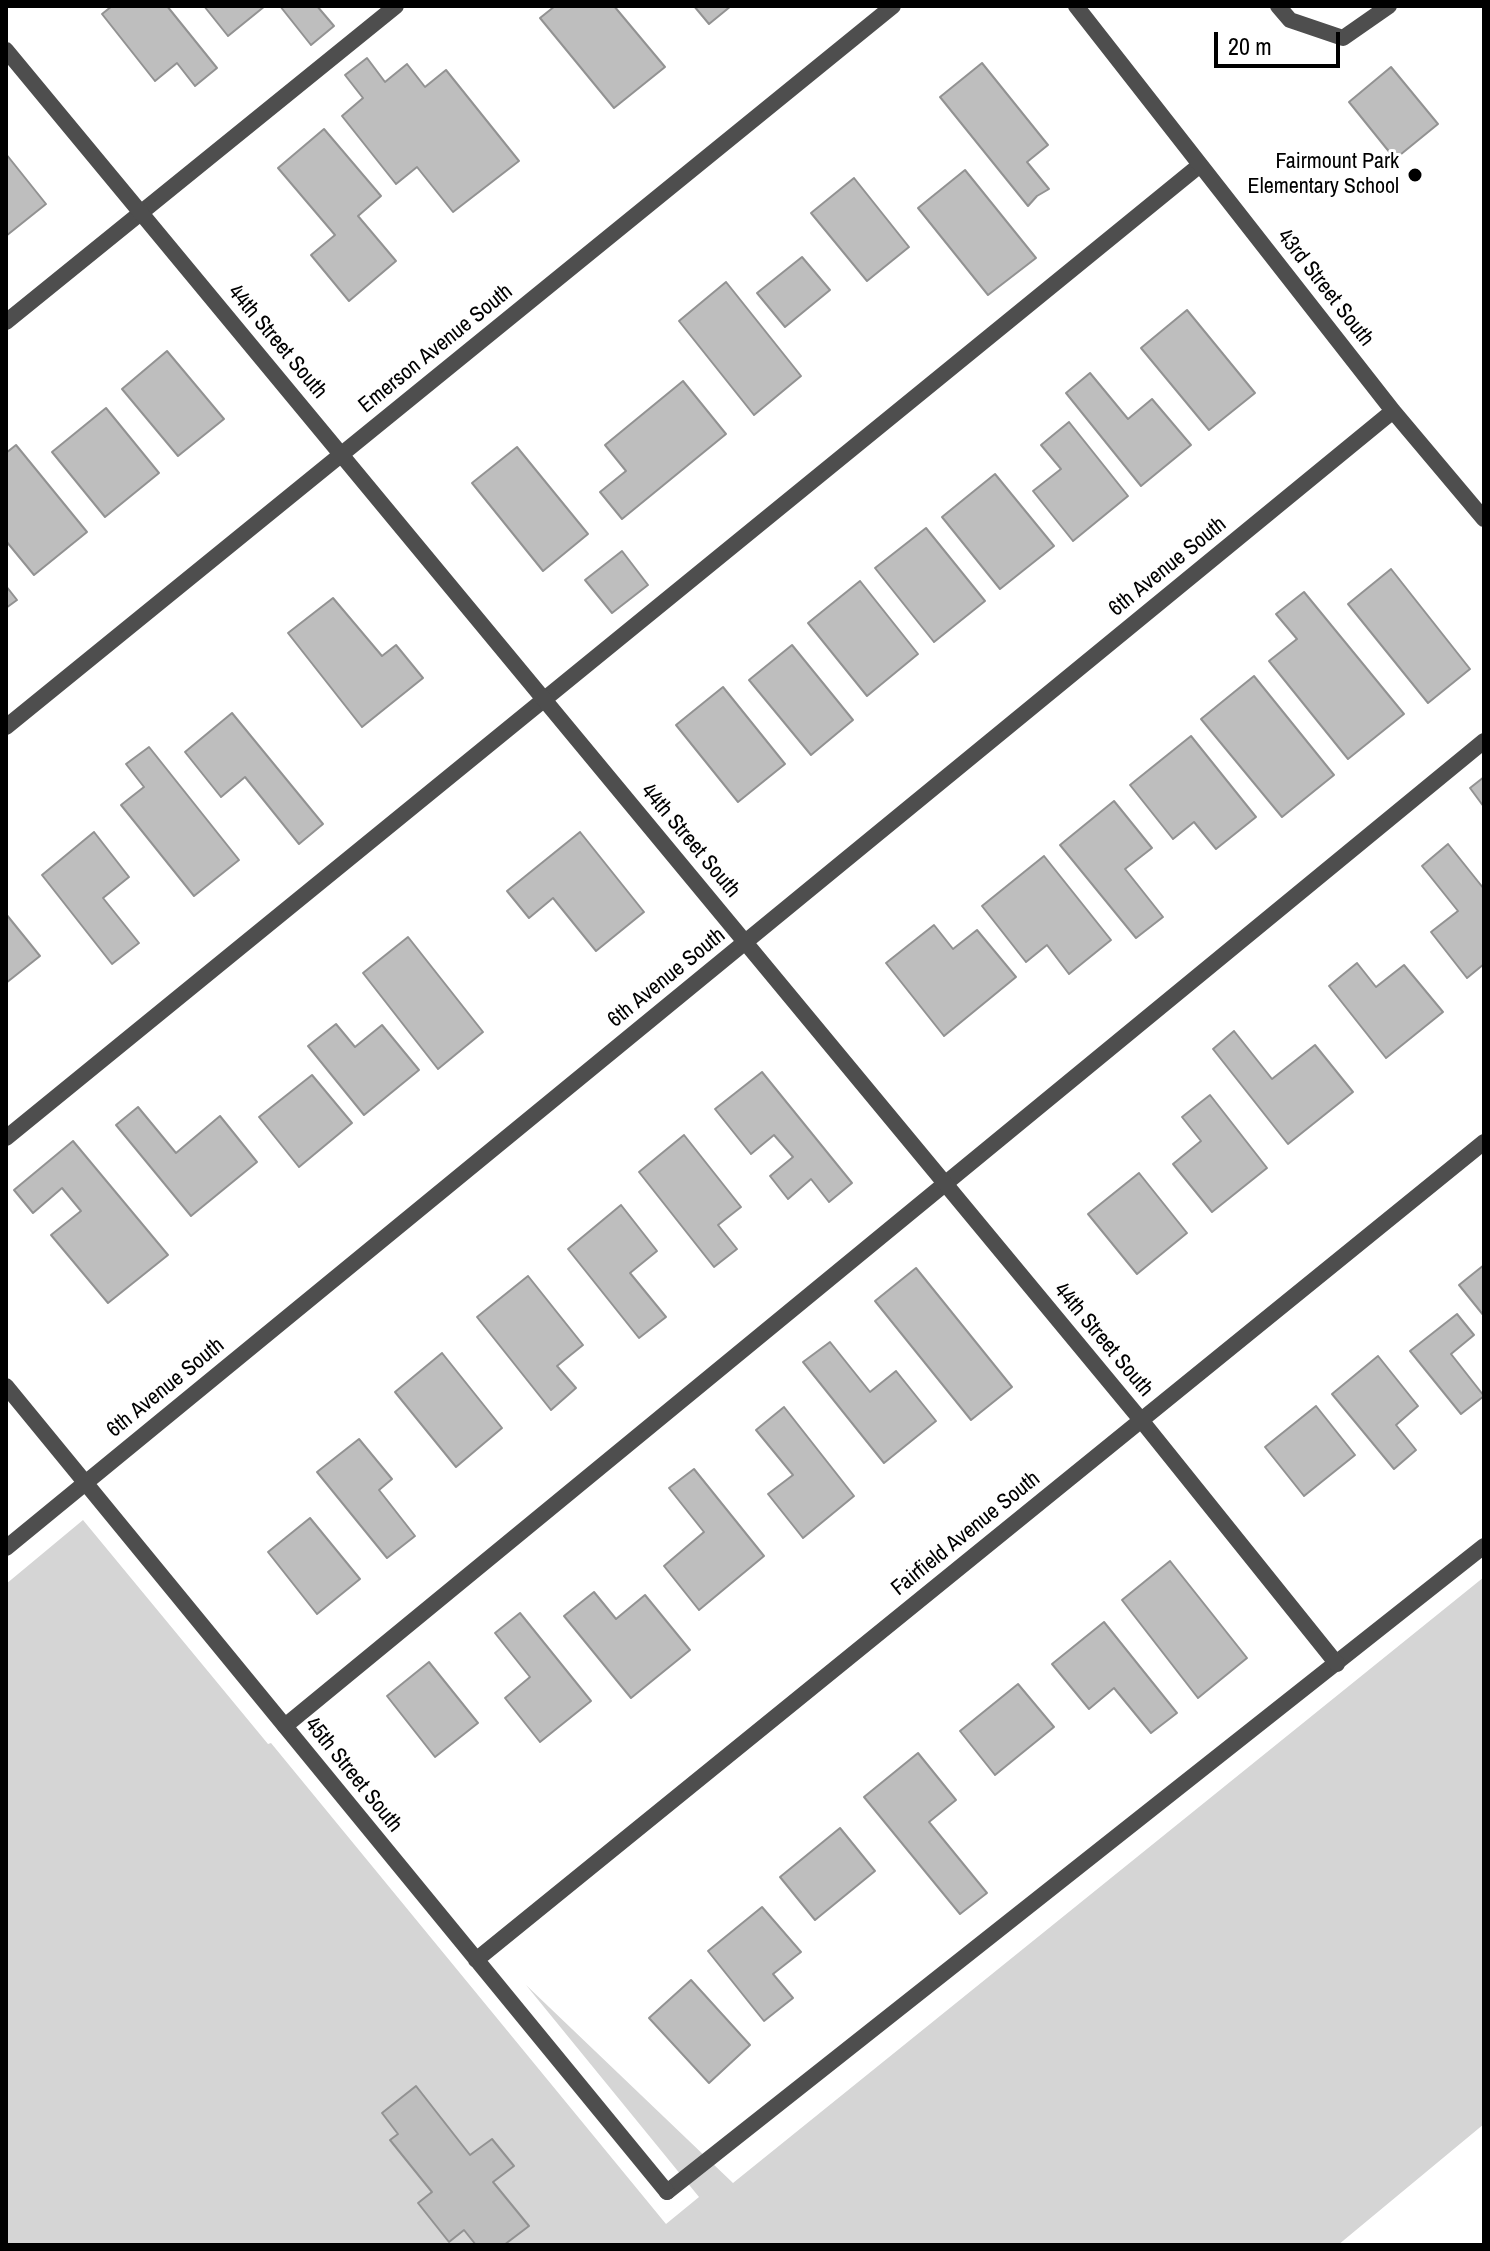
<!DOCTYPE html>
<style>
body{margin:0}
#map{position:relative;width:1490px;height:2251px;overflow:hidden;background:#fff;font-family:"Archivo Narrow",sans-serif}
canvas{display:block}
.frame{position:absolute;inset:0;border:8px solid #000;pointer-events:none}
.scale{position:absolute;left:1214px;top:32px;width:126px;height:36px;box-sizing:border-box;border:4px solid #000;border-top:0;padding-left:10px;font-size:24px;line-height:28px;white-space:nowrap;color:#000;-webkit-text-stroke:6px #fff;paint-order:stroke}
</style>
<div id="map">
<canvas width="1490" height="2251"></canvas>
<div class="frame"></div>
<div class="scale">20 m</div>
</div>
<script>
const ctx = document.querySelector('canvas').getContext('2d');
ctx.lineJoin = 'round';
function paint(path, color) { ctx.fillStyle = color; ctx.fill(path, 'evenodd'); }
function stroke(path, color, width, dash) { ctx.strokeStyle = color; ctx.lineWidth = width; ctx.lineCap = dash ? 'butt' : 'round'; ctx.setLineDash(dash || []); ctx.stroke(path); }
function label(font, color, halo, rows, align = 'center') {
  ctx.font = font + ' "Archivo Narrow",sans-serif'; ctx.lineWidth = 6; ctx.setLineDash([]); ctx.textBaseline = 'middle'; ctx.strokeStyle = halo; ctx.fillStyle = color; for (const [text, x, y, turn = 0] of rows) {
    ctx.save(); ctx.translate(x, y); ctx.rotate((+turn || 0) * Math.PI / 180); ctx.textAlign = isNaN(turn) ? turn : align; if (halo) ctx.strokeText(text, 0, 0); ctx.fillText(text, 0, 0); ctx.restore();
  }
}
paint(new Path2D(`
 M83 1520 268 1744 271 1743 666 2224 699 2197 526 1985 733 2183 1484 1577V2124L1338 2245H6V1584Z`), '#d5d5d5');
const building = new Path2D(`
 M112 6H167L217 68 195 86 177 63 155 81 102 14Z
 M204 6H265L228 36Z
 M280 6H317L334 26 311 45Z
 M555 6H614L665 67 614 108 540 18Z
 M694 6H731L709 24Z
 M367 58 385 82 407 64 425 87 446 70 519 161 453 212 417 167 396 184 342 116 363 98 345 75Z
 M982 63 1048 145 1027 162 1049 189 1037 196 1028 206 940 97Z
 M1391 67 1438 124 1395 159 1349 102Z
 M324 129 381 196 358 216 396 261 349 301 311 255 335 235 278 168Z
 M6 154 46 204 6 236Z
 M965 170 1036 258 988 295 918 208Z
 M854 178 909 247 867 281 811 213Z
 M802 257 830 290 785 327 757 293Z
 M726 282 801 376 754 415 679 321Z
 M1187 310 1255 393 1209 430 1141 348Z
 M167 351 224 419 178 456 122 389Z
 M1090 373 1128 419 1152 399 1191 445 1141 486 1066 393Z
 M683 381 726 434 622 519 600 492 626 471 605 445Z
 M106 408 159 473 105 517 52 452Z
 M1069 422 1128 496 1073 541 1033 491 1061 469 1041 445Z
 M16 445 87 532 34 575 6 541V453Z
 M517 447 588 534 543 571 472 483Z
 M995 474 1054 546 1000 589 942 517Z
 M926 528 985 601 934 642 875 568Z
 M622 551 648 585 612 613 585 580Z
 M1391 569 1470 669 1428 703 1348 604Z
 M860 581 918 654 867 696 808 623Z
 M6 586 17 600 6 608Z
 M1304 592 1404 714 1348 759 1269 661 1297 639 1276 614Z
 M333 598 382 656 396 645 423 678 362 727 288 633Z
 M792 645 853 720 811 755 749 680Z
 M1254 676 1334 775 1282 817 1201 719Z
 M723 687 785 764 738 802 676 725Z
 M232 713 323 824 299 844 245 777 221 797 185 752Z
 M1191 736 1256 817 1216 849 1194 822 1173 839 1130 785Z
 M149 747 239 860 194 896 121 805 144 787 126 764Z
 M1484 777V807L1470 788Z
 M1114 801 1152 848 1125 869 1163 917 1136 938 1060 845Z
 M94 832 129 877 103 898 139 943 112 964 42 875Z
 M580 832 644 912 596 951 553 898 529 918 507 891Z
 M1448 844 1484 889V964L1467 978 1431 932 1458 911 1422 866Z
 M1044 856 1111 940 1069 974 1047 945 1026 962 982 906Z
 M6 914 40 956 6 983Z
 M934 925 953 949 977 930 1016 977 944 1036 886 963Z
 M408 937 483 1032 438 1069 363 973Z
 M1357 963 1376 987 1404 965 1443 1012 1386 1058 1329 986Z
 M336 1024 355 1047 382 1025 419 1070 364 1115 308 1046Z
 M1234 1031 1272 1079 1315 1045 1353 1092 1288 1144 1213 1049Z
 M762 1072 852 1183 829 1202 811 1179 788 1199 770 1176 793 1157 774 1135 751 1154 715 1109Z
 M312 1075 352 1123 299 1167 259 1117Z
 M1210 1095 1267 1168 1212 1212 1173 1164 1201 1141 1182 1117Z
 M138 1107 176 1153 220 1116 257 1162 191 1216 116 1125Z
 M684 1135 741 1207 718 1225 737 1249 714 1267 639 1172Z
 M73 1141 168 1255 108 1303 51 1235 81 1211 62 1188 33 1213 14 1190Z
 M1139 1173 1187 1233 1137 1274 1088 1214Z
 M621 1205 657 1251 630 1273 666 1317 639 1338 568 1249Z
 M1484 1265V1316L1459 1285Z
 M916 1268 1012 1387 971 1420 875 1301Z
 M528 1276 583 1345 557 1366 576 1388 551 1410 477 1317Z
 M1457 1314 1474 1335 1451 1354 1484 1396 1461 1414 1410 1351Z
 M830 1342 870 1392 896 1371 936 1421 884 1463 803 1362Z
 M442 1353 502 1428 456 1467 395 1392Z
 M1378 1356 1418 1406 1396 1425 1416 1450 1394 1469 1332 1394Z
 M1316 1406 1355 1455 1304 1496 1265 1447Z
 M784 1407 854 1496 803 1538 768 1494 793 1475 756 1430Z
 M359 1439 392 1479 379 1490 415 1536 387 1558 317 1472Z
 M694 1469 764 1556 699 1610 664 1566 704 1532 669 1488Z
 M310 1518 360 1579 317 1614 268 1552Z
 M1170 1561 1247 1658 1198 1698 1122 1600Z
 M594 1592 616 1619 645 1595 690 1650 631 1698 564 1616Z
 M520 1613 591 1701 540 1742 505 1698 530 1677 495 1633Z
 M1104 1622 1177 1713 1151 1733 1114 1688 1089 1709 1052 1664Z
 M429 1662 478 1723 435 1757 387 1696Z
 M1018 1684 1054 1727 995 1775 960 1731Z
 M918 1753 956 1800 929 1822 987 1893 960 1914 864 1797Z
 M840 1828 875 1871 815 1920 780 1877Z
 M762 1907 801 1952 773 1974 793 1998 764 2021 708 1951Z
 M691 1980 750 2045 709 2083 649 2018Z
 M416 2086 470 2155 492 2139 514 2166 493 2182 529 2226 504 2245H476L464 2230 449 2242 418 2203 432 2192 390 2140 398 2134 382 2113Z`);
paint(building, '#bebebe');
stroke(building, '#929292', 2);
stroke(new Path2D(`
 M1278 6 1290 20 1343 38 1389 6
 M6 322 396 6
 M6 1138 1200 165
 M285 1726 1484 741
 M667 2192 1484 1546`), '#4e4e4e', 16);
stroke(new Path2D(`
 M1076 6 1393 411 1484 519
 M6 50 1141 1420 1337 1664
 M6 727 893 6
 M6 1386 667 2192
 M6 1548 1393 411
 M476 1960 1484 1142`), '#4e4e4e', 16);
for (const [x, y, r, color] of [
 [1415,175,8,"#000"]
]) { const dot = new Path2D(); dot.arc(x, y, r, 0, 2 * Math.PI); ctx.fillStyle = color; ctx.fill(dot); stroke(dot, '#fff', 3); }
label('22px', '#000', '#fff', [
 ["Fairmount Park",1399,162],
 ["Elementary School",1399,187]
], 'right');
label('22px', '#000', '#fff', [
 ["43rd Street South",1325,288,52],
 ["44th Street South",277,342,50],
 ["Emerson Avenue South",436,349,-39],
 ["6th Avenue South",1168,567,-39],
 ["44th Street South",690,841,50],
 ["6th Avenue South",667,978,-39],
 ["44th Street South",1103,1340,50],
 ["6th Avenue South",166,1388,-39],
 ["Fairfield Avenue South",966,1534,-39],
 ["45th Street South",353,1775,51]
]);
</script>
